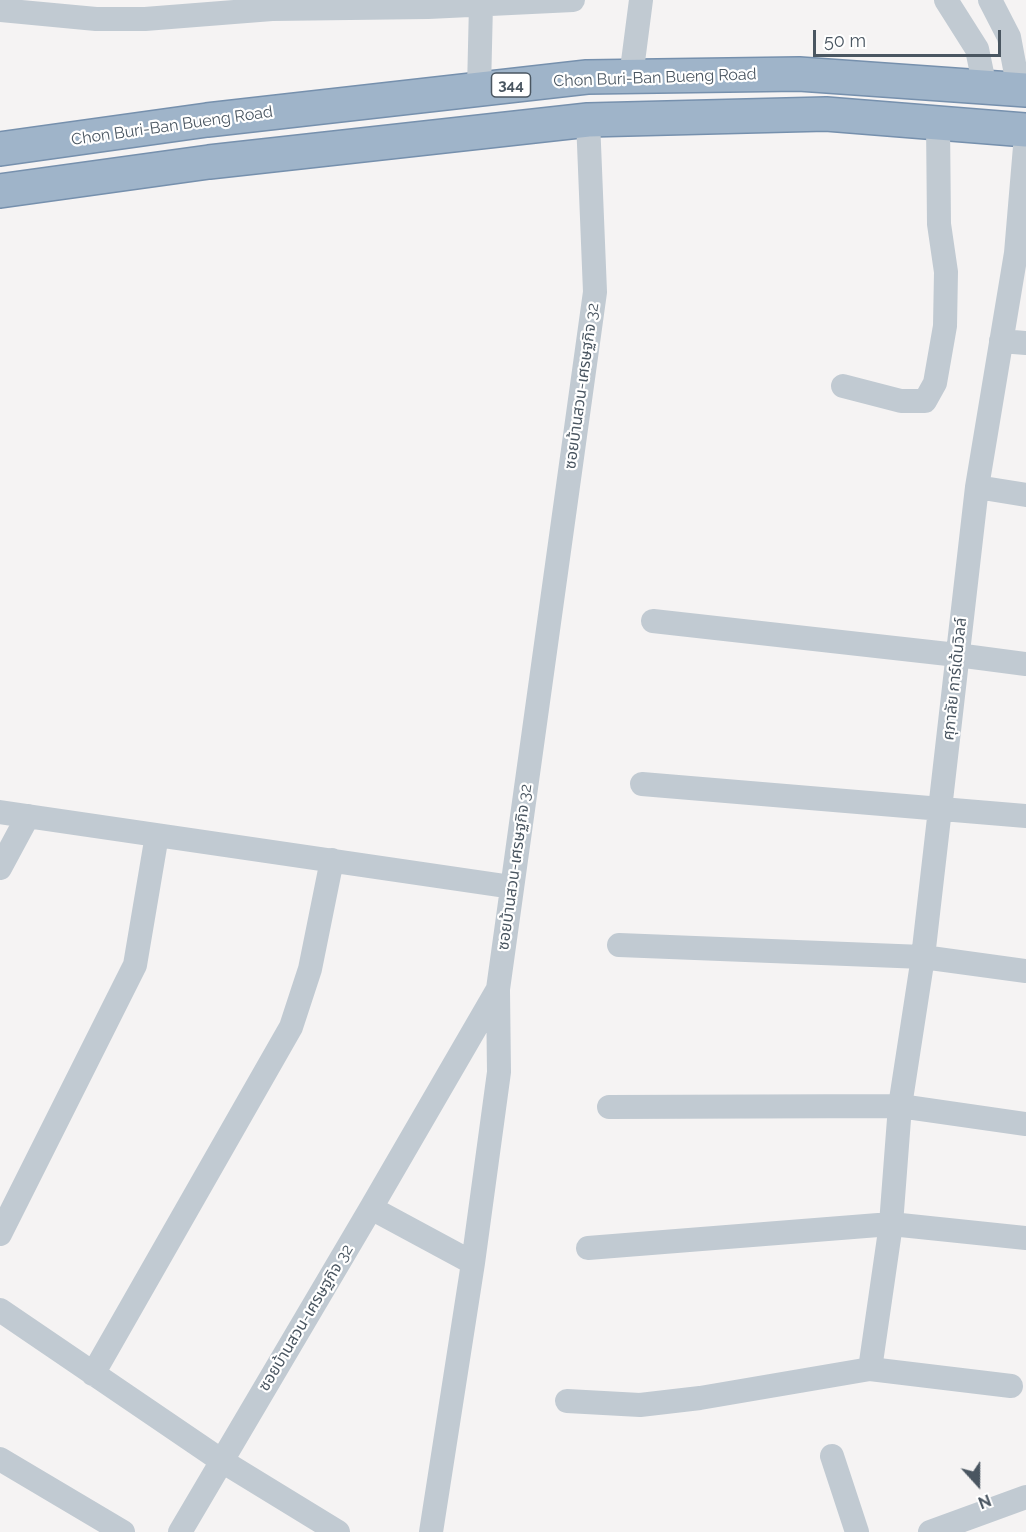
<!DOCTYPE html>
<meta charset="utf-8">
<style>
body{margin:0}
#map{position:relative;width:1026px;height:1532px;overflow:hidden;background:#f5f3f3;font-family:Raleway,sans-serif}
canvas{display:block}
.north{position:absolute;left:948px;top:1454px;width:60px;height:60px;-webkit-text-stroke:4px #fff;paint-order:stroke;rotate:159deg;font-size:16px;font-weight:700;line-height:24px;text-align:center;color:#4a5661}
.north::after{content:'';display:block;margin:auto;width:21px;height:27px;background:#4a5661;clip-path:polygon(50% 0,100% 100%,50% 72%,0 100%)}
.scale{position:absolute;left:813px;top:30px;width:188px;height:27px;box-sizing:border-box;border:3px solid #4a5661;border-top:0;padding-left:8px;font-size:18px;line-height:21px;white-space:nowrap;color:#4a5661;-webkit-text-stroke:4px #fff;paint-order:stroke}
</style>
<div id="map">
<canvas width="1026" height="1532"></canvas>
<div class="north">N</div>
<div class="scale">50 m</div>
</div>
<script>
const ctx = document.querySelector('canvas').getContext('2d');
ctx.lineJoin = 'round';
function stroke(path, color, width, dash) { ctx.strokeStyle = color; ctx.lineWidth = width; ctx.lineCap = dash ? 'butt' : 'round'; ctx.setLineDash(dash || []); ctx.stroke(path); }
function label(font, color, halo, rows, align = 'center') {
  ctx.font = font + ' Raleway,"Noto Sans Thai",sans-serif'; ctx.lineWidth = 4.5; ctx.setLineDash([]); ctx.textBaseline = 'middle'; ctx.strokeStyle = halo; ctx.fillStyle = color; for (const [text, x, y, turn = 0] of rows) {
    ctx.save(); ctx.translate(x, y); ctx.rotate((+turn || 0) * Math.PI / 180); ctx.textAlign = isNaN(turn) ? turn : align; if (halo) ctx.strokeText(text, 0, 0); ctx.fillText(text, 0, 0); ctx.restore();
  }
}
const trunk = new Path2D(`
 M0 149 207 120 587 77 799 74 1026 90
 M0 191 209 162 588 120 826 114 1026 130`);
stroke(trunk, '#7690ad', 36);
stroke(new Path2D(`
 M946 0 977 49 985 88
 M990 0 1009 37 1019 90
 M0 10 96 19H145L272 9 428 7 573 0
 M631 77 641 0
 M479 89 481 4
 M1001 341 1026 343
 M843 386 901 401H925L935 383 945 326 946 272 939 224 938 123
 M977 487 1026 495
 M653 621 957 655 1026 664
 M642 784 1026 816
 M0 812 512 887
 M0 868 28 816
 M619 945 923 957 1026 971
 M609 1107 900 1106 1026 1124
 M371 1208 473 1263
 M0 1234 135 965 157 835
 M588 1248 891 1224 1026 1238
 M0 1310 222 1461 338 1532
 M870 1369 891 1224 900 1106 923 957 977 487 1016 253 1026 135
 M93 1374 291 1027 310 969 332 860
 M567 1401 640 1405 700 1398 870 1369 1011 1386
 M832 1456 857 1532
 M0 1459 123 1532
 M180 1532 371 1208 498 989 595 292 588 120
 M431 1532 473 1263 499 1072 498 991
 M930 1532 1026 1497`), '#c1cad2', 24);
stroke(trunk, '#9fb4c9', 33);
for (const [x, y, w] of [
 [511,85,39]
]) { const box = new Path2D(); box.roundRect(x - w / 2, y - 12, w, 24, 4.5); ctx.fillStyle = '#fff'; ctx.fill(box); stroke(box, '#4a5661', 1.5); }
label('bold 15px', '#4a5661', null, [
 ["344",511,85]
]);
label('16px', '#4a5661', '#fff', [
 ["Chon Buri-Ban Bueng Road",655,78,-2],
 ["Chon Buri-Ban Bueng Road",172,126,-8],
 ["ซอยบ้านสวน-เศรษฐกิจ 32",582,386,-82],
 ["ศุภาลัย การ์เด้นวิลล์",955,679,-84],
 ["ซอยบ้านสวน-เศรษฐกิจ 32",515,867,-82],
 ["ซอยบ้านสวน-เศรษฐกิจ 32",306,1318,-59]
]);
</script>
